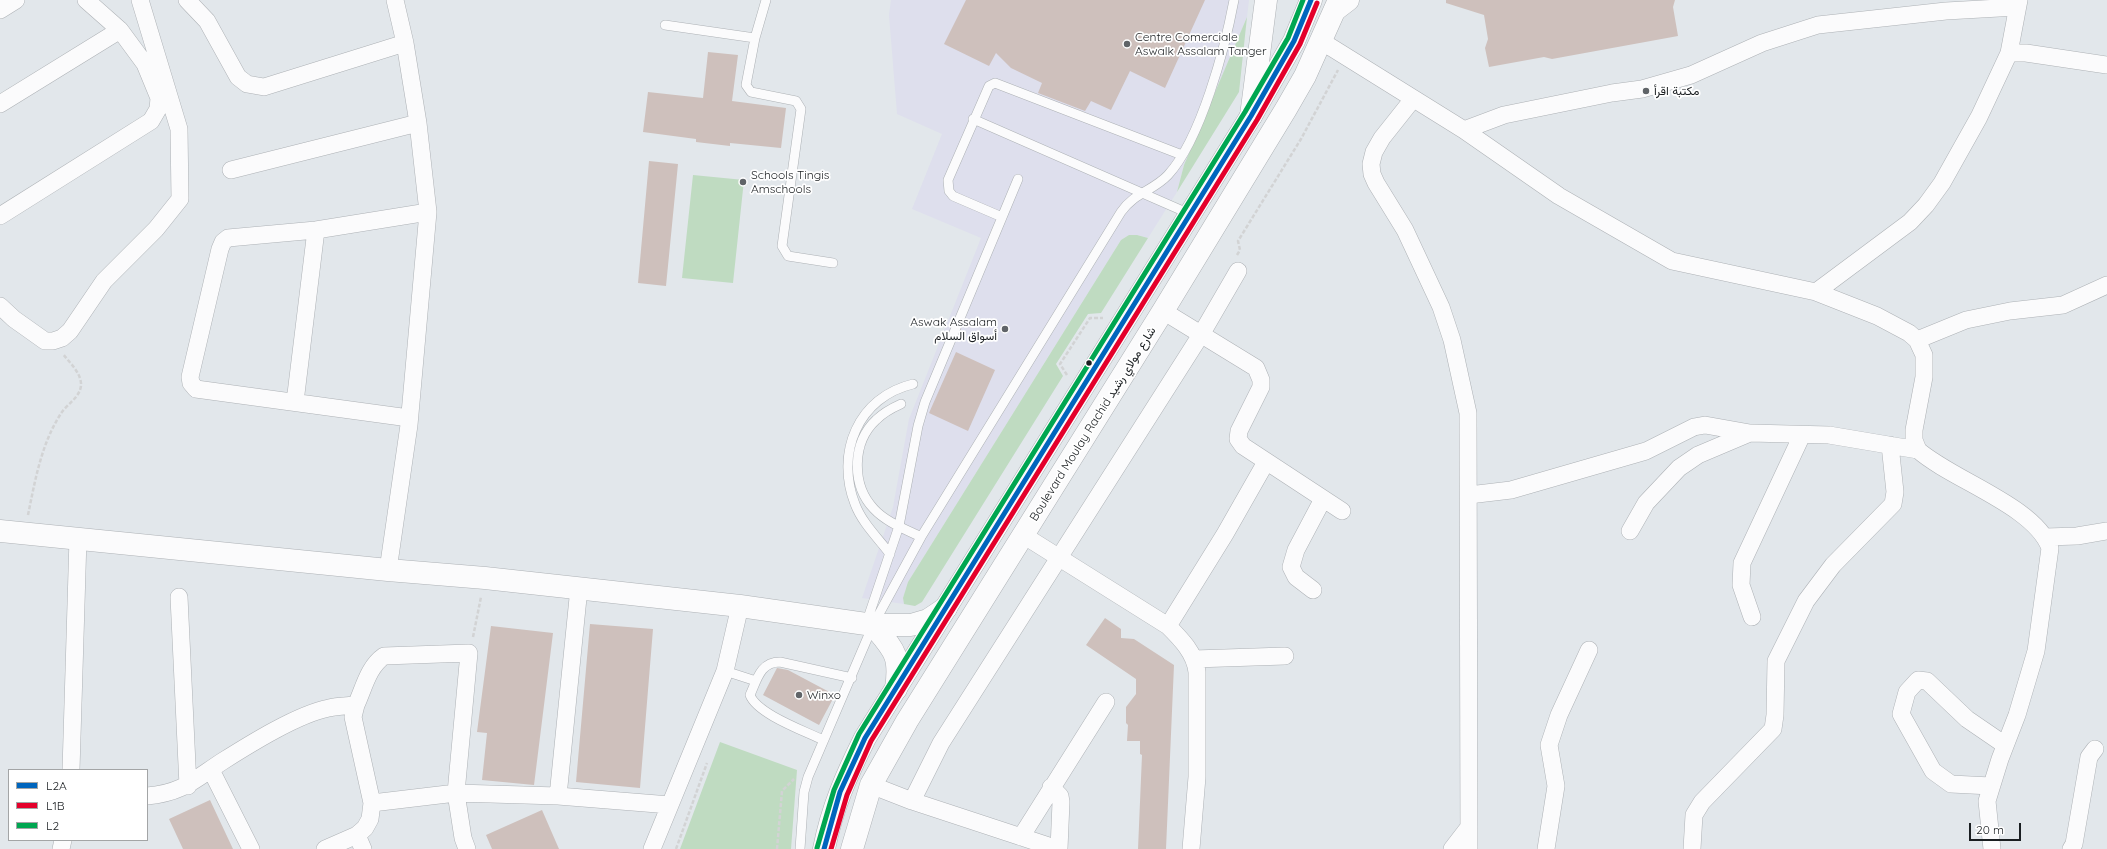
<!DOCTYPE html>
<meta charset="utf-8">
<style>
body{margin:0}
#map{position:relative;width:2107px;height:849px;overflow:hidden;background:#e2e7eb;font-family:Quicksand,sans-serif}
canvas{display:block}
.legend{position:absolute;left:8px;top:769px;width:140px;height:72px;box-sizing:border-box;background:#fff;border:1px solid #a3a5a6;margin:0;padding:5px 7px;list-style:none;font-size:12px;color:#1a1e21}
.legend li{display:flex;align-items:center;gap:8px;height:20px}
.legend b{width:20px;border:1px solid #a3a5a6}
.scale{position:absolute;left:1969px;top:823px;width:52px;height:18px;box-sizing:border-box;border:2px solid #1a1e21;border-top:0;padding-left:5px;font-size:12px;line-height:14px;white-space:nowrap;color:#1a1e21;-webkit-text-stroke:3px #fff;paint-order:stroke}
</style>
<div id="map">
<canvas width="2107" height="849"></canvas>
<ul class="legend">
<li><b style="height:5px;background:#0065bd"></b>L2A</li>
<li><b style="height:5px;background:#e4002b"></b>L1B</li>
<li><b style="height:5px;background:#00a651"></b>L2</li>
</ul>
<div class="scale">20 m</div>
</div>
<script>
const ctx = document.querySelector('canvas').getContext('2d');
ctx.lineJoin = 'round';
function paint(path, color) { ctx.fillStyle = color; ctx.fill(path, 'evenodd'); }
function stroke(path, color, width, dash) { ctx.strokeStyle = color; ctx.lineWidth = width; ctx.lineCap = dash ? 'butt' : 'round'; ctx.setLineDash(dash || []); ctx.stroke(path); }
function label(font, color, halo, rows, align = 'center') {
  ctx.font = font + ' Quicksand,Vazirmatn,sans-serif'; ctx.lineWidth = 3.5; ctx.setLineDash([]); ctx.textBaseline = 'middle'; ctx.strokeStyle = halo; ctx.fillStyle = color; for (const [text, x, y, turn = 0] of rows) {
    ctx.save(); ctx.translate(x, y); ctx.rotate((+turn || 0) * Math.PI / 180); ctx.textAlign = isNaN(turn) ? turn : align; if (halo) ctx.strokeText(text, 0, 0); ctx.fillText(text, 0, 0); ctx.restore();
  }
}
paint(new Path2D(`
 M891 0H1249L1247 17 1184 165 1177 192 1148 238 1137 235H1129L1121 240 908 582 903 598 904 604 862 598 893 507 909 419 981 238 912 209 942 134 897 114 889 15Z`), '#dedfed');
paint(new Path2D(`
 M1247 17 1239 92 1177 192 1184 165Z
 M693 175 744 180 733 283 682 278Z
 M1129 235H1137L1148 238 1101 313 1088 314 1056 364 1063 376 922 602 915 606 904 604 903 598 908 582 1121 240Z
 M720 742 797 770 791 849H680Z`), '#bfdbc1');
paint(new Path2D(`
 M966 0H1205L1165 88 1130 71 1111 110 1091 101 1085 111 1038 93 1042 83 1011 68 996 53 989 66 944 44Z
 M1446 0H1675L1673 7 1678 36 1552 59 1544 57 1489 67 1485 48 1488 39 1484 15 1446 3Z
 M708 52 738 55 732 101 786 108 781 148 730 143V146L696 142V139L643 132 648 92 703 98Z
 M649 161 678 164 666 286 638 283Z
 M956 352 995 370 968 431 929 413Z
 M1105 618 1121 629V638L1134 639 1174 665 1166 849H1138L1142 755 1140 754V741H1127L1128 725 1126 723V707L1136 694V679L1086 645Z
 M590 624 653 629 640 788 576 782Z
 M491 626 553 633 534 785 482 780 487 733 477 732Z
 M777 668 788 670 835 695 819 725 763 695Z
 M210 800 233 849H183L169 819Z
 M542 810 559 849H492L486 835Z`), '#cec0bc');
const lane = new Path2D(`
 M665 25 755 38 766 0
 M755 38 746 85 751 92 796 101 801 109 782 246 788 256 833 263
 M973 119 1190 214
 M1002 217 953 196 949 191 948 180 989 86 995 83 1182 155
 M901 404C892 408 883 413 876 420 852 442 851 485 874 509 886 522 905 529 921 537
 M890 554C879 539 862 523 855 504 835 453 858 397 913 384
 M866 624 899 526 918 426 925 402 1018 179
 M725 671 756 681
 M823 740C805 731 757 714 750 695 757 680 760 662 780 662L852 678
 M800 849 804 792 808 777 873 625 921 537 1121 212C1135 192 1153 191 1168 175 1201 139 1225 48 1234 0`);
const street = new Path2D(`
 M187 0 207 21 238 77 247 84 264 87 405 43
 M0 10 16 0
 M1321 41 1464 130 1559 196 1672 261 1816 292 1877 316 1909 333 1917 340 1924 355V377L1914 430V440L1918 450C1952 480 2035 506 2050 548L2036 651 2017 715 2000 759 1987 801 1992 849
 M2009 53H2026L2107 65
 M1413 99 1382 138 1374 152 1371 164 1372 174 1376 183 1405 230 1441 307 1452 340 1468 413 1469 849
 M0 104 120 30
 M1464 130 1504 115 1612 93 1642 89 1691 75 1762 43 1818 25 1946 11 2017 7
 M231 170 418 123
 M0 216 151 121 158 109 159 98 145 64 120 30 86 0
 M1816 292 1910 222 1926 205 1942 183 1979 117 2009 53 2019 0
 M0 306 14 319 45 341H53L62 338 70 331 104 281 156 229 180 199 179 129 140 0
 M1163 311 1256 368 1261 380V387L1239 431 1238 439 1243 446 1342 511
 M1917 340 1966 320 2010 311 2063 305 2107 285
 M295 402 316 230
 M409 418 196 389 191 383 190 377 220 249 223 242 228 238 316 230 428 212
 M1469 495 1511 490 1646 451 1694 427 1705 425 1750 433
 M1630 531 1646 503 1679 468 1698 455 1750 433 1829 435 1918 450
 M1023 535 1168 626C1181 639 1195 653 1197 672V777L1191 849
 M2046 537 2077 536 2107 531
 M388 570 409 425 428 212 418 123 405 43 395 0
 M1313 590 1296 577 1291 567 1296 550 1323 499
 M179 597 188 786
 M1752 617 1741 585 1742 563 1802 435
 M1168 626 1225 534 1266 462
 M1194 659 1285 656
 M356 705C364 688 368 667 384 656L469 653 456 793 463 838 467 849
 M71 770 78 538
 M211 770 251 849
 M871 785 912 801 1058 849
 M1991 786 1951 784 1933 771 1901 714 1907 692 1918 680 1927 681 1967 719 2005 745
 M1051 787 1060 796 1061 802 1059 849
 M147 796C183 793 195 779 223 761 250 744 298 714 329 708 337 706 347 706 356 705L353 717 372 803 370 819 365 828 357 835 325 849
 M558 796 579 588
 M912 801 941 743 1202 333 1238 271
 M372 803 456 793 558 796 670 805
 M357 835 363 849
 M1021 837 1106 702
 M61 849 63 840
 M652 849 725 671 740 606
 M1452 849 1469 827
 M1546 849 1556 786 1549 745 1559 715 1589 650
 M1692 849 1694 815 1702 802 1773 729 1775 715 1776 661 1806 601 1833 565 1893 504 1895 492 1890 445
 M2071 849 2074 844 2089 757 2095 749`);
const secondary = new Path2D(`
 M0 531 388 570 485 578 740 606 873 625H911L928 620 946 608
 M873 625C894 650 901 655 896 689`);
const primary = new Path2D(`
 M824 849C832 808 846 776 865 738L1251 116 1294 41 1311 0
 M852 849 871 785 907 721 1163 311 1286 109 1305 76 1339 0`);
const highway = new Path2D(`
 M1335 10 1348 0
 M1251 116 1266 0`);
stroke(lane, '#adb1b5', 10);
stroke(street, '#adb1b5', 18);
stroke(secondary, '#adb1b5', 23);
stroke(primary, '#adb1b5', 23);
stroke(highway, '#adb1b5', 23);
stroke(new Path2D(`
 M1237 255 1240 250 1238 241 1301 139 1338 70
 M1067 375 1060 364 1090 318H1103
 M28 515C35 481 41 445 60 415 66 404 82 397 81 383 80 372 70 363 63 354
 M473 637 481 597
 M676 849 707 763
 M777 849 782 791 794 779`), '#d2d3d4', 2.5, [4, 2]);
stroke(lane, '#fbfbfc', 9);
stroke(street, '#fbfbfc', 17);
stroke(secondary, '#fbfbfc', 22);
stroke(primary, '#fbfbfc', 22);
stroke(highway, '#fbfbfc', 22);
stroke(new Path2D(`
 M824 849 840 792 865 738 1251 116 1294 41 1311 0`), '#0065bd', 5);
stroke(new Path2D(`
 M831 849 847 795 871 741 1257 120 1300 44 1317 3`), '#e4002b', 5);
stroke(new Path2D(`
 M817 848 834 790 859 734 1245 112 1288 38 1303 0`), '#00a651', 5);
for (const [x, y, r, color] of [
 [1127,44,4,"#606468"],
 [1646,91,4,"#606468"],
 [743,182,4,"#606468"],
 [1005,329,4,"#606468"],
 [1089,363,3.5,"#1a1e21"],
 [799,695,4,"#606468"]
]) { const dot = new Path2D(); dot.arc(x, y, r, 0, 2 * Math.PI); ctx.fillStyle = color; ctx.fill(dot); stroke(dot, '#fff', 1.5); }
label('12px', '#1a1e21', '#fff', [
 ["Centre Comerciale",1135,37],
 ["Aswalk Assalam Tanger",1135,51],
 ["مكتبة اقرأ",1654,91],
 ["Schools Tingis",751,175],
 ["Amschools",751,189],
 ["Aswak Assalam",997,322,"right"],
 ["أسواق السلام",997,336,"right"],
 ["Winxo",807,695]
], 'left');
label('12px', '#1a1e21', '#fff', [
 ["Boulevard Moulay Rachid شارع مولاي رشيد",1093,424,-58]
]);
</script>
